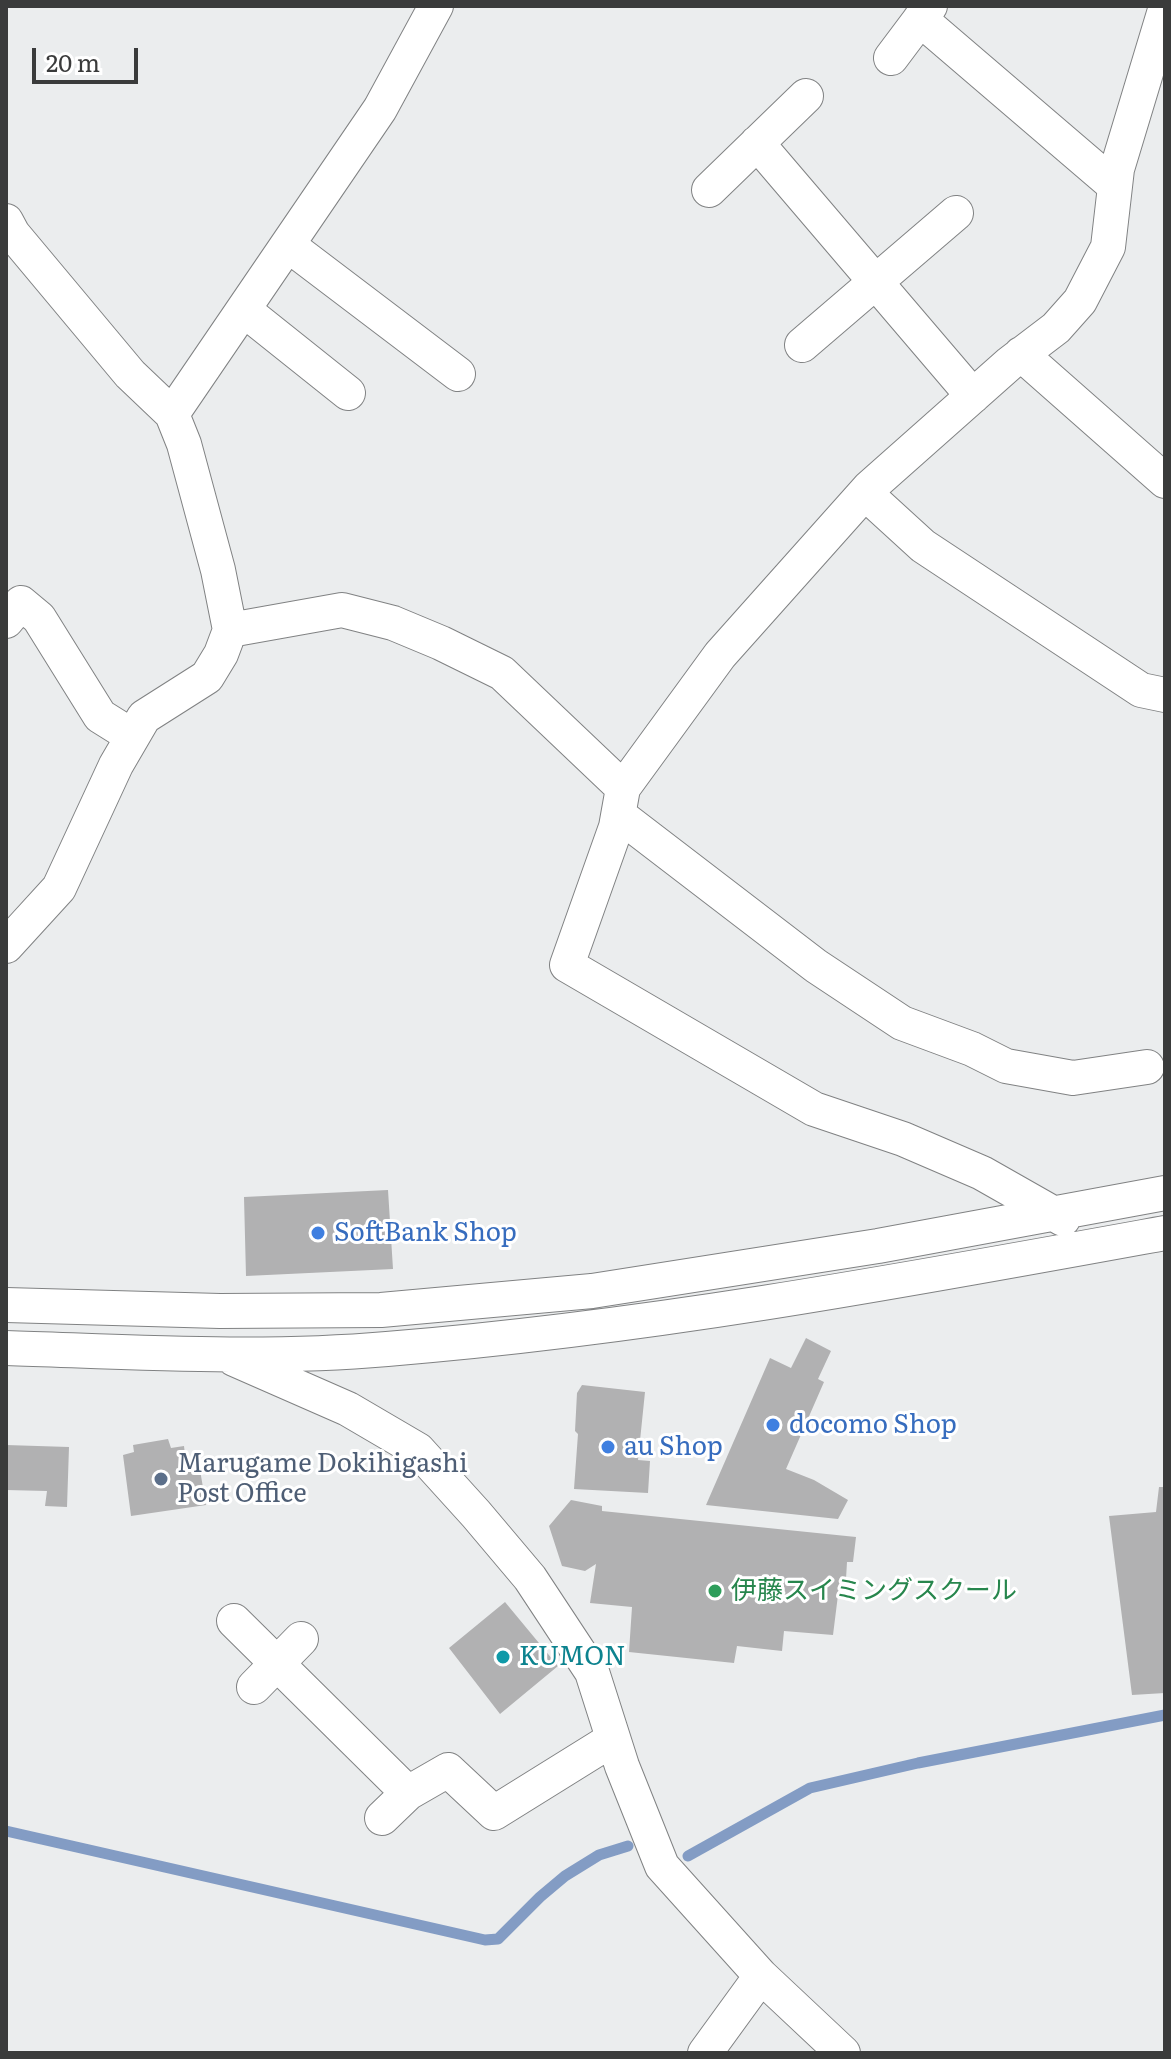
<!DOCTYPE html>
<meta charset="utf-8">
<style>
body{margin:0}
#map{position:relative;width:1171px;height:2059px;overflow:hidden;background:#ebedee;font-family:Literata,serif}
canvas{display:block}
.frame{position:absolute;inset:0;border:8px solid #3a3b3b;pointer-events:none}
.scale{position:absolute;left:32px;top:48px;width:106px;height:36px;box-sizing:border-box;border:4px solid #3a3b3b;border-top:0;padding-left:10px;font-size:24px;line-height:28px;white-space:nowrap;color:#3a3b3b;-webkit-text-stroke:6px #fff;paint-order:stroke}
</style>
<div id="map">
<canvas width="1171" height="2059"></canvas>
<div class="frame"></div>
<div class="scale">20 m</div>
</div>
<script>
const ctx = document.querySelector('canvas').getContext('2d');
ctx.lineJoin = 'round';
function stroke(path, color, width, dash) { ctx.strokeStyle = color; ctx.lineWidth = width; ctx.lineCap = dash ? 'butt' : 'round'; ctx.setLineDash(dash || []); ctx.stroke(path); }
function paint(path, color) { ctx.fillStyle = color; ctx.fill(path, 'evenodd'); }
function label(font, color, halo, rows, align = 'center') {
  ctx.font = font + ' Literata,"Noto Sans JP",serif'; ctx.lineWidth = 6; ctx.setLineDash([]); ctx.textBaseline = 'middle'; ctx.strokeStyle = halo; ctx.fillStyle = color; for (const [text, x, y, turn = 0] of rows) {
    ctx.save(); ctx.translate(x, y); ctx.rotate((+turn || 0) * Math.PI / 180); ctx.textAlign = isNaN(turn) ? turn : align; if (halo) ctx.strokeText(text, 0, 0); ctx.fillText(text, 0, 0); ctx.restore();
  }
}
stroke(new Path2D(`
 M6 1831 485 1940 498 1939 540 1897 565 1876 599 1855 628 1846
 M688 1856 810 1788 918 1763 1165 1715`), '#839cc4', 11);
paint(new Path2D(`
 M388 1190 393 1269 246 1276 244 1197Z
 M806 1338 831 1351 818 1379 824 1382 786 1469 814 1480 848 1500 838 1519 706 1505 770 1358 791 1368Z
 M582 1385 645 1392 638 1460 650 1461 648 1493 574 1489 578 1434 575 1431 577 1393Z
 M168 1439 171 1448 184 1446 187 1472 200 1470 206 1505 131 1516 123 1455 134 1452 133 1445Z
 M6 1445 69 1447 67 1507 45 1506 47 1491 6 1490Z
 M1159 1487H1165V1693L1132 1695 1109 1516 1156 1512Z
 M571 1500 602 1506V1511L856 1537 853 1562H847L846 1579H840L833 1635 784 1631 782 1651 737 1646 734 1663 629 1652 632 1607 590 1603 596 1564 585 1571 562 1566 549 1526Z
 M505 1602 558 1666 500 1714 449 1648Z`), '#b1b1b2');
const minor = new Path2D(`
 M920 19 1115 186
 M891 58 930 6
 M757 143 973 396
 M709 190 806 96
 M6 221 13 234 130 374 172 414 184 444 218 570 230 630 221 654 207 677 144 717 116 765 59 888 6 946
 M288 245 458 374
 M244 310 348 393
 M802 345 956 213
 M1021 354 1165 481
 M172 414 380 109 436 6
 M865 493 923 546 1141 690 1165 695
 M6 621 21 603 39 618 100 716 132 736
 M230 630 342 610 393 623 441 643 502 673 623 788 720 655 869 488 1010 363 1056 328 1080 301 1108 247 1117 169 1165 10
 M623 788 616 827 567 965 814 1109 903 1139 982 1173 1063 1219
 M619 815 816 966 902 1023 972 1049 1006 1066 1073 1078 1147 1067
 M6 1305 220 1311 381 1310 592 1291 878 1246 1165 1193
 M6 1348C133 1352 260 1360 387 1349 648 1328 907 1280 1165 1233
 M234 1359 348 1409 418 1450 476 1514 530 1578 592 1672 622 1766 662 1866 761 1976 843 2053
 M234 1621 408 1793 448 1770 494 1813 613 1739
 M254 1687 301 1639
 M382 1818 408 1793
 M705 2053 761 1976`);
stroke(minor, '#808283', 36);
stroke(minor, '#fff', 34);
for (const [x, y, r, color] of [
 [318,1233,8,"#3f7fe0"],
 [773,1425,8,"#3f7fe0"],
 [608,1447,8,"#3f7fe0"],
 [161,1479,8,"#5c6f8a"],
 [715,1591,8,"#2e9e5b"],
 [503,1657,8,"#0f9aa8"]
]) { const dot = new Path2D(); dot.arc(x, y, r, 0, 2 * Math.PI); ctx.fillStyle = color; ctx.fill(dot); stroke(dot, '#fff', 3); }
label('26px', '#366cbe', '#fff', [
 ["SoftBank Shop",334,1233],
 ["docomo Shop",789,1425],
 ["au Shop",624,1447]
], 'left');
label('26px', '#4e5e75', '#fff', [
 ["Marugame Dokihigashi",177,1464],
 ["Post Office",177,1494]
], 'left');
label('26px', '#27864d', '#fff', [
 ["伊藤スイミングスクール",731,1591]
], 'left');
label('26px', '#0d838f', '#fff', [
 ["KUMON",519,1657]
], 'left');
</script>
